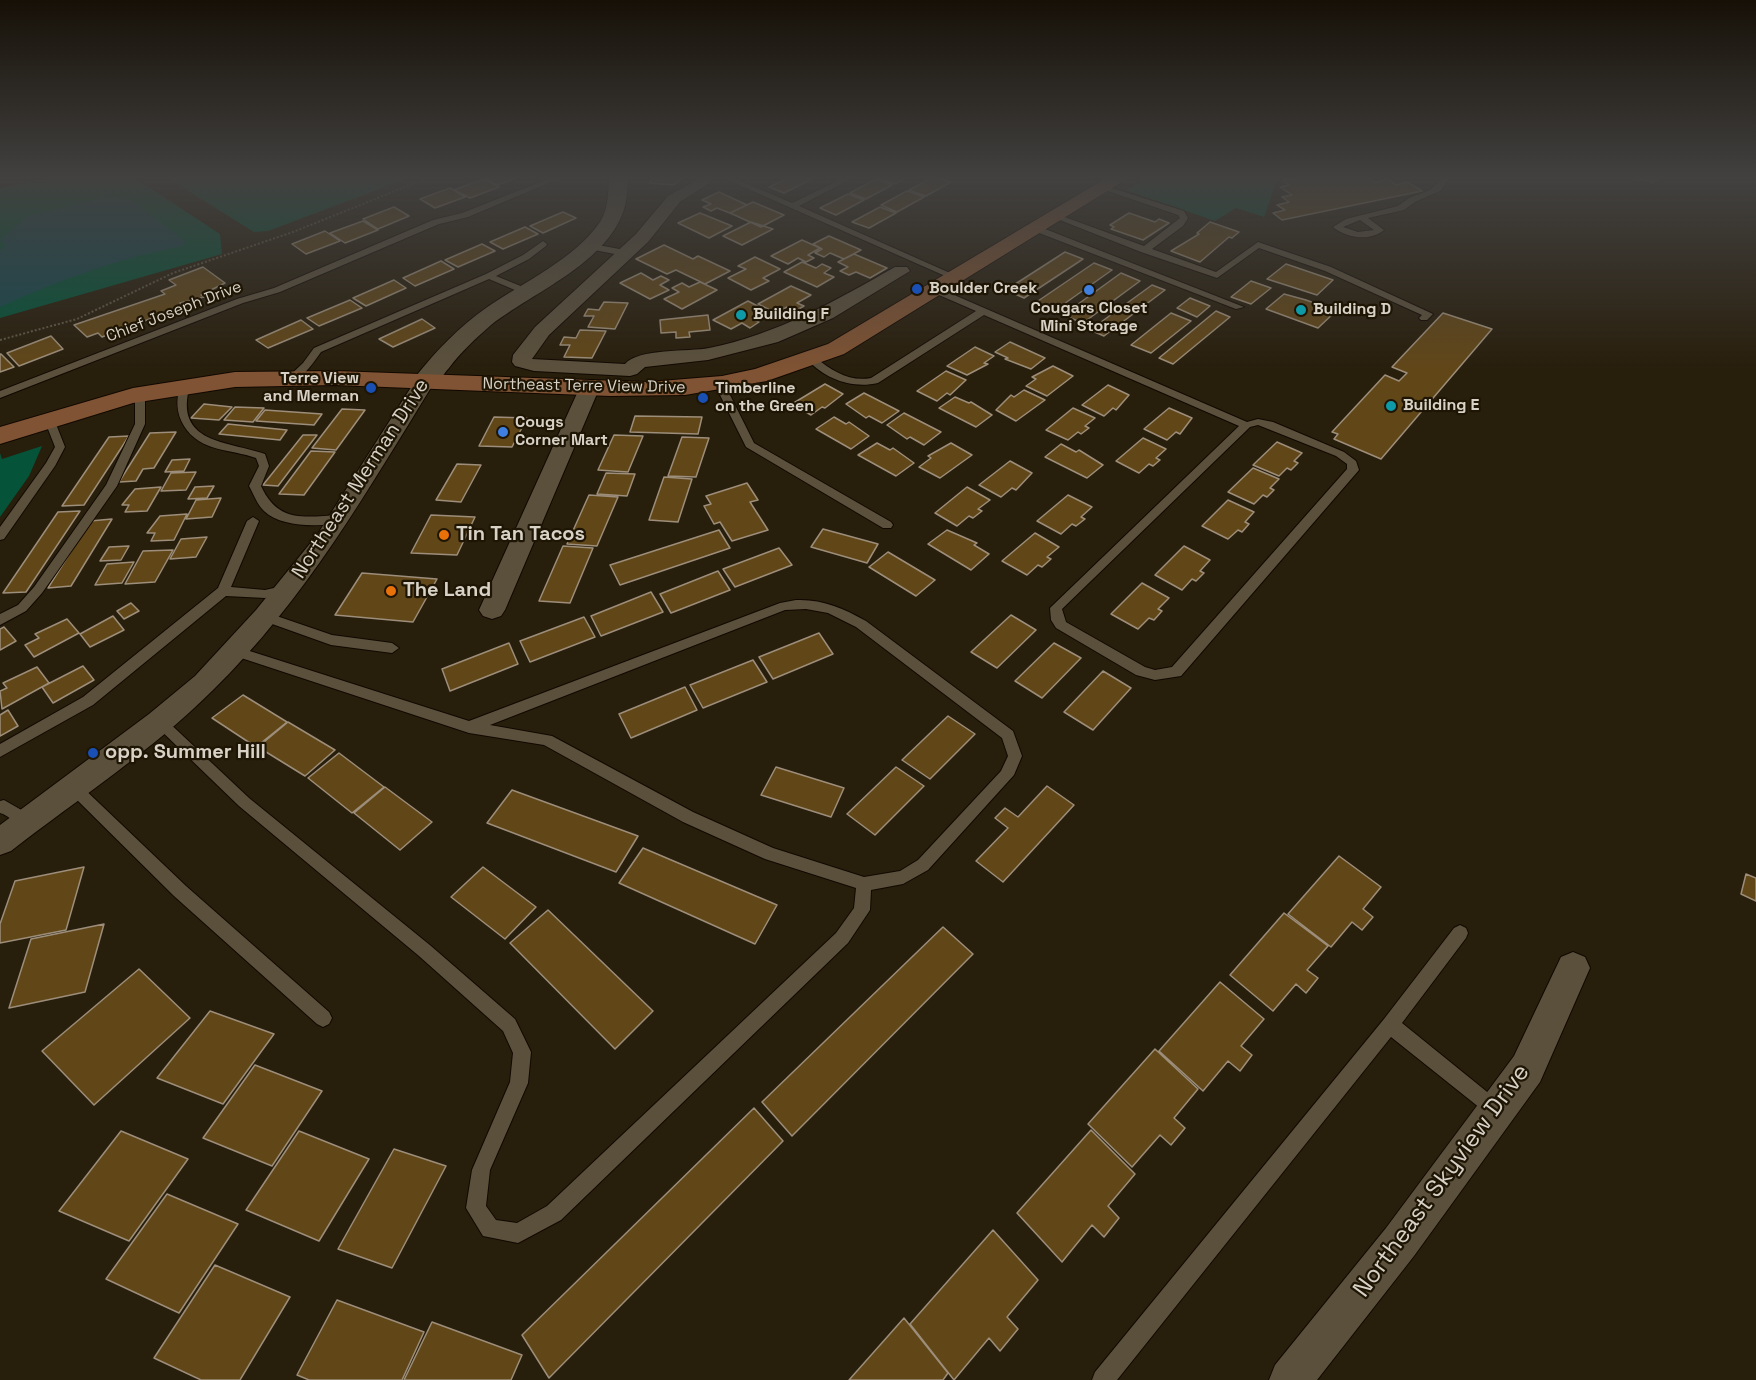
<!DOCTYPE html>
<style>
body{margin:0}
canvas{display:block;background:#281e0c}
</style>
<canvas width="1756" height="1380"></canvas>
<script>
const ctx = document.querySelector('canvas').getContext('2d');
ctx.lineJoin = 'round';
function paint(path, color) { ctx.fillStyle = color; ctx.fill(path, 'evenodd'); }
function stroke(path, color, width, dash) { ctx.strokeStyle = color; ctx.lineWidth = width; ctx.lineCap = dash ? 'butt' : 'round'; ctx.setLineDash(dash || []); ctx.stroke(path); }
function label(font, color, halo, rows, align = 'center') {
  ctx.font = font + ' "Space Grotesk",sans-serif'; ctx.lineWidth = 4.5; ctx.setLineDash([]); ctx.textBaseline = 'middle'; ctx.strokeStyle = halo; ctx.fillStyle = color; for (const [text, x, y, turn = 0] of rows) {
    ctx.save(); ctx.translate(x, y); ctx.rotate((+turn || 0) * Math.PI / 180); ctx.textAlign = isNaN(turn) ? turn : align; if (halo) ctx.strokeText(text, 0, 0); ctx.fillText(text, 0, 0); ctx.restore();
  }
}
paint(new Path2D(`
 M57 177H133L220 234 222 254 0 318V188Z
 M166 177H411L268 231 254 232Z
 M1148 177H1278L1264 217 1236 208 1215 221 1126 190Z
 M42 446 29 476 0 517V453L2 459Z`), '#055339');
paint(new Path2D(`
 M104 198 132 200 186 242 183 246C119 258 59 280 0 307V250L6 246 0 240 28 216Z`), '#174950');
const building = new Path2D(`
 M482 177H519L497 185Z
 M654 177H684L674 185 649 183Z
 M791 177 812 179 784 193 769 187Z
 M881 177H908L894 184 878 178Z
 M934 177 951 182 926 196 909 190Z
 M1291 177H1367L1375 182 1388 179 1396 185 1407 182 1422 191 1282 220 1273 213 1285 210 1277 205 1289 202 1282 197 1292 195 1280 187 1289 185 1282 180 1293 178Z
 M483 179 499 187 470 198 454 190Z
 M876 179 892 185 866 199 850 193Z
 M450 188 465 197 435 208 420 199Z
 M907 191 924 197 897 212 881 205Z
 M719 192 747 205 730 213 717 208 711 211 703 207 711 204 702 200Z
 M848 194 864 200 836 215 820 208Z
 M753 202 784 215 761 227 730 213Z
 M394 207 409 216 378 229 363 219Z
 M880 207 896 213 869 228 852 222Z
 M563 212 576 218 543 233 530 226Z
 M700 213 732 226 709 238 678 223Z
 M1129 213 1155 222 1159 219 1169 223 1143 240 1111 229 1114 227 1110 225Z
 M363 221 378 230 345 243 330 233Z
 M751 222 773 229 742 245 723 236Z
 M1210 222 1239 232 1232 238 1229 237 1200 262 1171 251 1199 234 1197 233Z
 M525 227 538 234 503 249 490 242Z
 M325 231 340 241 306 254 292 244Z
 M829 236 861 250 844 259 830 253 824 257 815 253 822 249 813 244Z
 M802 240 820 248 808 255 814 258 806 262 798 258 788 264 771 256Z
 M482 244 495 251 458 267 445 260Z
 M664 245 693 259 698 256 730 271 705 284 676 270 667 274 636 259Z
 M1065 252 1083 259 1024 298 1006 290Z
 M854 254 887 268 870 278 856 272 849 275 840 271 848 267 838 262Z
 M755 257 780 269 763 278 769 281 751 290 728 278 746 269 738 266Z
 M441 261 454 269 415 286 403 278Z
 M802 262 816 268 822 264 831 268 824 273 834 277 817 287 784 272Z
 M1094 263 1112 270 1054 311 1035 303Z
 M1286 264 1333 280 1317 295 1267 279Z
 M203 267 225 283 201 295 204 297 180 303 184 306 102 337 98 333 87 337 74 325 165 294 161 291 176 285 169 280Z
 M641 273 653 280 661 276 669 280 660 285 669 290 650 299 620 283Z
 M1121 273 1140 281 1083 323 1063 315Z
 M394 280 406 288 366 306 353 298Z
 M1251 281 1271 288 1251 304 1231 297Z
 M700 282 717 290 682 309 664 299 679 292 672 288 682 283 689 287Z
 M1152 285 1165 290 1104 336 1090 330Z
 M791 286 811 295 797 303 804 306 795 311 787 307 776 313 758 304Z
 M1284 294 1306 300 1336 311 1318 328 1266 309Z
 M1190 298 1210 306 1197 317 1177 308Z
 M350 300 362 308 319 326 307 318Z
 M748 301 767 311 752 319 759 322 750 328 742 323 731 329 713 320Z
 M604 302 628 303 615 329 588 327 594 316H584L588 309 599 310Z
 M1216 311 1230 317 1173 364 1159 358Z
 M1171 313 1191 321 1151 353 1131 345Z
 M1443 313 1492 329 1381 459 1334 439 1338 434 1332 432 1385 375 1399 381 1407 373 1392 367Z
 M708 315 710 330 689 332 690 337 676 338V332L661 333 660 320Z
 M422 319 435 328 393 347 379 339Z
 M301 320 313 329 268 348 256 340Z
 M580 330 606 331 592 358 564 357 570 345H560L564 337 576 338Z
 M51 336 63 349 19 366 7 353Z
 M1010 342 1045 358 1031 369 1005 359 1008 358 995 352Z
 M975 347 994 356 984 363 988 364 967 375 947 366Z
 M0 354H1L14 367 0 372Z
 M1053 366 1073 376 1047 396 1026 386 1036 379 1032 377Z
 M946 371 966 380 950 395 947 393 937 401 917 391Z
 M825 384 843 394 825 408 822 407 811 415 792 404Z
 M1108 385 1129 395 1116 410 1113 408 1104 416 1082 405Z
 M1024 390 1045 400 1016 421 996 410 1011 395 1014 397Z
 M864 393 899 411 882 423 869 416 866 418 846 404Z
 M955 397 969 403 971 402 992 415 976 427 939 408Z
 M204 404 232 407 219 420 191 418Z
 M235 407 264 408 253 422 224 420Z
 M1073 408 1095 418 1085 426 1089 428 1081 434 1078 432 1068 440 1046 430Z
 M1169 408 1192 418 1180 434 1176 432 1167 440 1144 429Z
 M342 409 365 410 336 450 312 448Z
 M265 410 322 414 314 425 256 421Z
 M904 413 941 432 924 445 910 437 907 439 887 425Z
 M635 416 702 417 698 434 630 432Z
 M494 417 527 418 512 447 479 446Z
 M834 417 846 424 849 422 869 436 851 449 816 429Z
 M228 424 287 430 280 440 219 434Z
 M176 432 154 468 143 469 136 481 119 482 150 433Z
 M303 435H317L278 486 263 485Z
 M614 435 643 436 628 472 598 470Z
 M129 436 84 505 62 506 109 437Z
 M682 437 709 438 696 477 668 476Z
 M1143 438 1166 449 1156 458 1160 460 1153 466 1149 464 1139 473 1116 461Z
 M1277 442 1302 453 1294 461 1298 463 1291 470 1287 468 1279 476 1253 465Z
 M877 443 890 450 893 448 914 463 896 476 858 455Z
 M951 443 972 455 940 478 919 467 931 458 928 456Z
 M1061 444 1076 452 1079 450 1103 465 1087 478 1045 457Z
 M311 451 335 452 304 495 279 494Z
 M190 459 184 471 165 472 172 460Z
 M1010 461 1032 473 1016 490 1012 488 1001 497 979 485Z
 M457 464 481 465 461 502 436 500Z
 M1253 468 1279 479 1270 488 1274 490 1267 497 1263 495 1254 504 1228 492Z
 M196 472 186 490 161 491 171 473Z
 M606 473 635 474 627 496 597 494Z
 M664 477 692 479 678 522 649 520Z
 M747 483 758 500 750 502 768 530 732 541 720 522 714 524 704 506 711 504 706 496Z
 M214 486 207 498 188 499 195 487Z
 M161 487 147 511 125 512 129 505H122L135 489Z
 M967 487 990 500 978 509 982 511 973 518 969 516 957 526 935 513Z
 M589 495 618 497 597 546 567 544Z
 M1068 495 1092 507 1081 517 1085 519 1076 526 1072 524 1061 534 1037 521Z
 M221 498 212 517 186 519 196 500Z
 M1228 500 1254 512 1245 522 1249 524 1242 532 1238 530 1228 539 1202 526Z
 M80 511 26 592 3 593 58 512Z
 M187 514 174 540 151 541 155 533H147L160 516Z
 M431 515 475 517 457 555 411 553Z
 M112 519 71 586 48 588 90 521Z
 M823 529 878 544 867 563 811 547Z
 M719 530 730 548 620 585 610 565Z
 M947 530 977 543 974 545 989 554 971 570 928 544Z
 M1035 533 1059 547 1047 557 1051 559 1042 567 1038 565 1027 575 1002 561Z
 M207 537 196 557 170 559 181 539Z
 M129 546 121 560 100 561 109 547Z
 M563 546 593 548 570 603 539 601Z
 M1184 546 1210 560 1200 571 1204 573 1196 581 1192 579 1182 590 1155 575Z
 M779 548 792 565 735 587 723 569Z
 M173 550 155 582 125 584 143 551Z
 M888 552 935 580 916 596 869 567Z
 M134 562 122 583 95 585 107 564Z
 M718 571 730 590 671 613 660 594Z
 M362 573 437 579 413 622 335 615Z
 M1142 583 1169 598 1158 609 1162 611 1154 620 1149 618 1138 629 1111 614Z
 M651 592 663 612 601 636 591 616Z
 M131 603 139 611 124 619 117 611Z
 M1011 615 1036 630 997 668 971 652Z
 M113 616 124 630 90 647 80 634Z
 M584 617 595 637 530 662 520 641Z
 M67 619 79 633 34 657 25 645 39 638 35 634Z
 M4 627 16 641 0 650V629Z
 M819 633 833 654 773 679 759 657Z
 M509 643 518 664 450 691 442 669Z
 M1054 643 1081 658 1042 698 1015 681Z
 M753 660 767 682 703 708 690 685Z
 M83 666 94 680 53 703 42 687Z
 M37 667 49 683 2 709 0 691 7 688 3 683Z
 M1103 671 1131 688 1093 730 1064 712Z
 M685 687 697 710 631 738 619 714Z
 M243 695 287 722 256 747 212 718Z
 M8 710 18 726 0 736V715Z
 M948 716 975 734 930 779 902 760Z
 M288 722 335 750 305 776 258 747Z
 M339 753 384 787 352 813 308 778Z
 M776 767 844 788 831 817 761 795Z
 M896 767 924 786 875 835 847 814Z
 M1047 786 1074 805 1003 882 976 861 1008 828 995 818 1005 808 1018 817Z
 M385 787 432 822 400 850 354 813Z
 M512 790 638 836 616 872 487 823Z
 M643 848 777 905 755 944 619 883Z
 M1339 856 1381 887 1363 909 1373 917 1362 930 1352 922 1331 947 1288 914Z
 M84 867 66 930 0 943V924L15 881Z
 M483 867 536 907 505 939 451 897Z
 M1746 874 1756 878V901L1741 894Z
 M548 910 653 1011 615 1049 510 943Z
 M1284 913 1328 946 1307 970 1318 978 1306 993 1296 984 1273 1011 1230 975Z
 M104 924 85 992 9 1008 31 939Z
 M943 927 973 954 792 1136 762 1102Z
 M139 969 190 1018 94 1105 42 1051Z
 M1220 982 1264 1019 1241 1046 1252 1055 1240 1071 1228 1061 1203 1091 1159 1051Z
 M210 1011 274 1034 223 1104 157 1078Z
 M1155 1049 1198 1089 1174 1118 1185 1128 1171 1145 1160 1135 1132 1167 1088 1124Z
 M255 1065 322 1091 272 1166 203 1138Z
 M754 1108 783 1141 549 1378 522 1335Z
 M1091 1130 1135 1174 1108 1206 1119 1218 1104 1237 1092 1225 1062 1262 1017 1213Z
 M121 1131 188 1159 129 1241 59 1211Z
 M299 1131 369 1159 319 1241 246 1210Z
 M394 1149 446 1166 392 1268 338 1249Z
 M167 1194 238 1224 179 1313 106 1279Z
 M993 1230 1038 1280 1007 1317 1018 1329 1000 1351 989 1338 954 1380 910 1324Z
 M215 1265 290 1297 240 1380H201L154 1358Z
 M337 1300 424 1332 402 1380H309L297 1375Z
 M904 1318 948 1373 943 1380H849Z
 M432 1322 522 1355 511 1380H404Z`);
paint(building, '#614618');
stroke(building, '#9c8e7a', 1.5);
const service = new Path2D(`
 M553 177H563L468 217 439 224 280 292 243 303 0 398V391L237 299 274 288 433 220 462 213Z
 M721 177H731L792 203 846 177H855L799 206 959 277 952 279Z
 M1443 177H1451L1440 191 1415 202 1404 210 1368 218 1384 230C1370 242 1346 238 1333 227L1346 219 1398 206 1409 198 1430 190ZM1360 220 1374 230 1358 232 1343 227Z
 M1102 185 1184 211 1188 218 1183 226 1152 249 1216 272 1258 242 1331 267 1433 314 1427 320H1421L1419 318 1422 315 1325 271 1259 248 1217 278 1141 252 1052 217 1059 215 1144 246 1180 218 1178 215 1102 189Z
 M1034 227H1040L1244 307 1236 309 1034 231Z
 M543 241 547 244 546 246 529 259 496 276 528 289V293H522L489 279 321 352C313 363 305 376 292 381L287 378 303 363 314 348 486 274 523 255Z
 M587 243 625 250 629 253 625 256 584 248V244Z
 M932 288H938L1247 422 1258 419 1273 422 1344 452 1356 461 1359 470 1181 676 1155 680 1136 675 1056 628 1051 620 1050 608 1239 426 984 315 878 383C852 389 825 379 808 360L816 358C832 371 850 382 871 378L976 311 932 292ZM1258 425 1336 456 1347 464V469L1172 667 1155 670 1145 667 1066 622 1062 609 1250 427Z
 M185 382 190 385C173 444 228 441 265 454L269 466 261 486C278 523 304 517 339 515L345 519 343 522C321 527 282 528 264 511 257 504 254 495 249 486L259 466 256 458C231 449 200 452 184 426 176 413 176 400 180 385Z
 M720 382 725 385 754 443 891 522 893 525 891 528H883L746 447 715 385Z
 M140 390 145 393V424L117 486 42 593 26 611 0 625V614L18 605 34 587 106 485 135 424V393Z
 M49 416 54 419 65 447 55 466 4 539 0 540V527L46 463 55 447 44 419Z
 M253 517 259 521 231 587 265 590 287 585 293 589 291 592 265 598 226 596 93 705 0 757V744L83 697 218 588 247 521Z
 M796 600C822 599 843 608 866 621L1013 731 1022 756 1014 775 928 870 903 884 871 890 870 910 848 943 561 1220 518 1243 483 1236 466 1208 472 1170 510 1082 513 1053 503 1031 419 956 239 806 152 722 154 718H164L249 798 431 946 515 1019 531 1052 528 1083 490 1170 486 1206 496 1220 517 1223 547 1206 836 933 854 908 856 888 765 859 683 822 544 745 469 733 229 654 227 651 234 646 469 721 780 603ZM806 609 828 613 856 627 1002 738 1008 756 1001 771 918 860 900 871 864 877 773 848 693 812 552 736 490 725 785 610Z
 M265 612 332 635 392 643 399 648 392 653 331 645 261 620 259 617Z
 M74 782 79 784 186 886 329 1012 332 1018 329 1024 323 1027 317 1024 174 896 69 792 67 788 69 784Z
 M4 800 32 816 34 821 32 826C20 830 11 816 0 813V801Z
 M1460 925 1466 928 1468 933 1466 938 1402 1023 1502 1104 1505 1110 1502 1116 1496 1119 1490 1116 1391 1037 1117 1380H1092L1095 1372 1384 1019 1454 928Z`);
const minor = new Path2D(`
 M702 177 708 178 711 181 708 184 680 202 648 242 549 335 532 359 625 364C638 348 689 352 709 348 778 334 835 301 895 267H907L910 271 833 318 778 342 708 360 645 367 637 374 630 376 534 371 515 366 512 362 513 355 535 327 636 234 668 196Z
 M1633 177H1659L1661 179 1653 184 1635 180Z
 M425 375 432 377 435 381C368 490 305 600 213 690 153 750 78 799 11 851L0 855V825L149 714 195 676 256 610 317 535 415 381 418 377Z
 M589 383 596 385 599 389 505 610 501 616 492 619 483 616 479 610 579 389 582 385Z
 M1573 952 1585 957 1590 968 1540 1082 1414 1256 1317 1380H1269L1275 1365 1386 1228 1514 1056 1561 957Z`);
const tertiary = new Path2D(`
 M609 177H627C635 253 541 286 491 325 476 338 461 352 449 368 444 373 440 382 434 386 429 390 422 388 416 386L413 381 416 376C437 350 459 327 486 308 523 282 574 260 600 222 609 208 608 192 609 177Z`);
const secondary = new Path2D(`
 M1108 177H1130L844 354 767 381 685 395 610 396 335 385 235 387 133 403 0 444V427L133 388 235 372 335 371 648 382 722 376 755 369 828 344Z`);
stroke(service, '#110800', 2);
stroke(minor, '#110800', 2);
stroke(tertiary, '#110800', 2);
stroke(secondary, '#110800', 2);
stroke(new Path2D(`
 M0 340 77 319 173 273 293 232 430 177`), '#5f5747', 2, [2, 2]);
paint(service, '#5b503c');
paint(minor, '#5b503c');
paint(tertiary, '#5b503c');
paint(secondary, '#7f5333');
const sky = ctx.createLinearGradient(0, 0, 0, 370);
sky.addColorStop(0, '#161007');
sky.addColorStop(0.48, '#424140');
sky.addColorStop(1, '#42414000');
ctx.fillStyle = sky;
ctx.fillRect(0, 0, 1756, 370);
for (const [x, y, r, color] of [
 [917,289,6,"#1a4fb4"],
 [1089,290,6,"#3f7fe0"],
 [1301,310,6,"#0f9aa8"],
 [741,315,6,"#0f9aa8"],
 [371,388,6,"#1a4fb4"],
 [703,398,6,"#1a4fb4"],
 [1391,406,6,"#0f9aa8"],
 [503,432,6,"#3f7fe0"],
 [444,535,6,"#e8710a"],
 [391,591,6,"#e8710a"],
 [93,753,6,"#1a4fb4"]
]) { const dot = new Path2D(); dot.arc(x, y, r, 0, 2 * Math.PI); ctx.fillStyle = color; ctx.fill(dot); stroke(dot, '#1e1504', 2); }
label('bold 16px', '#d7d1c6', '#1e1504', [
 ["Boulder Creek",929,289],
 ["Cougars Closet",1089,309,"center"],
 ["Mini Storage",1089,327,"center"],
 ["Building D",1313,310],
 ["Building F",753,315],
 ["Terre View",359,379,"right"],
 ["and Merman",359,397,"right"],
 ["Timberline",715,389],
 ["on the Green",715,407],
 ["Building E",1403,406],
 ["Cougs",515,423],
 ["Corner Mart",515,441]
], 'left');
label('16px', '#d7d1c6', '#1e1504', [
 ["Chief Joseph Drive",174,312,-21],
 ["Northeast Terre View Drive",584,386,1]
]);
label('20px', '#d7d1c6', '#1e1504', [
 ["Northeast Merman Drive",361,479,-57]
]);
label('bold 20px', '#d7d1c6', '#1e1504', [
 ["Tin Tan Tacos",456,535],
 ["The Land",403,591],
 ["opp. Summer Hill",105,753]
], 'left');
label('24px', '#d7d1c6', '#1e1504', [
 ["Northeast Skyview Drive",1442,1181,-54]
]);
</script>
